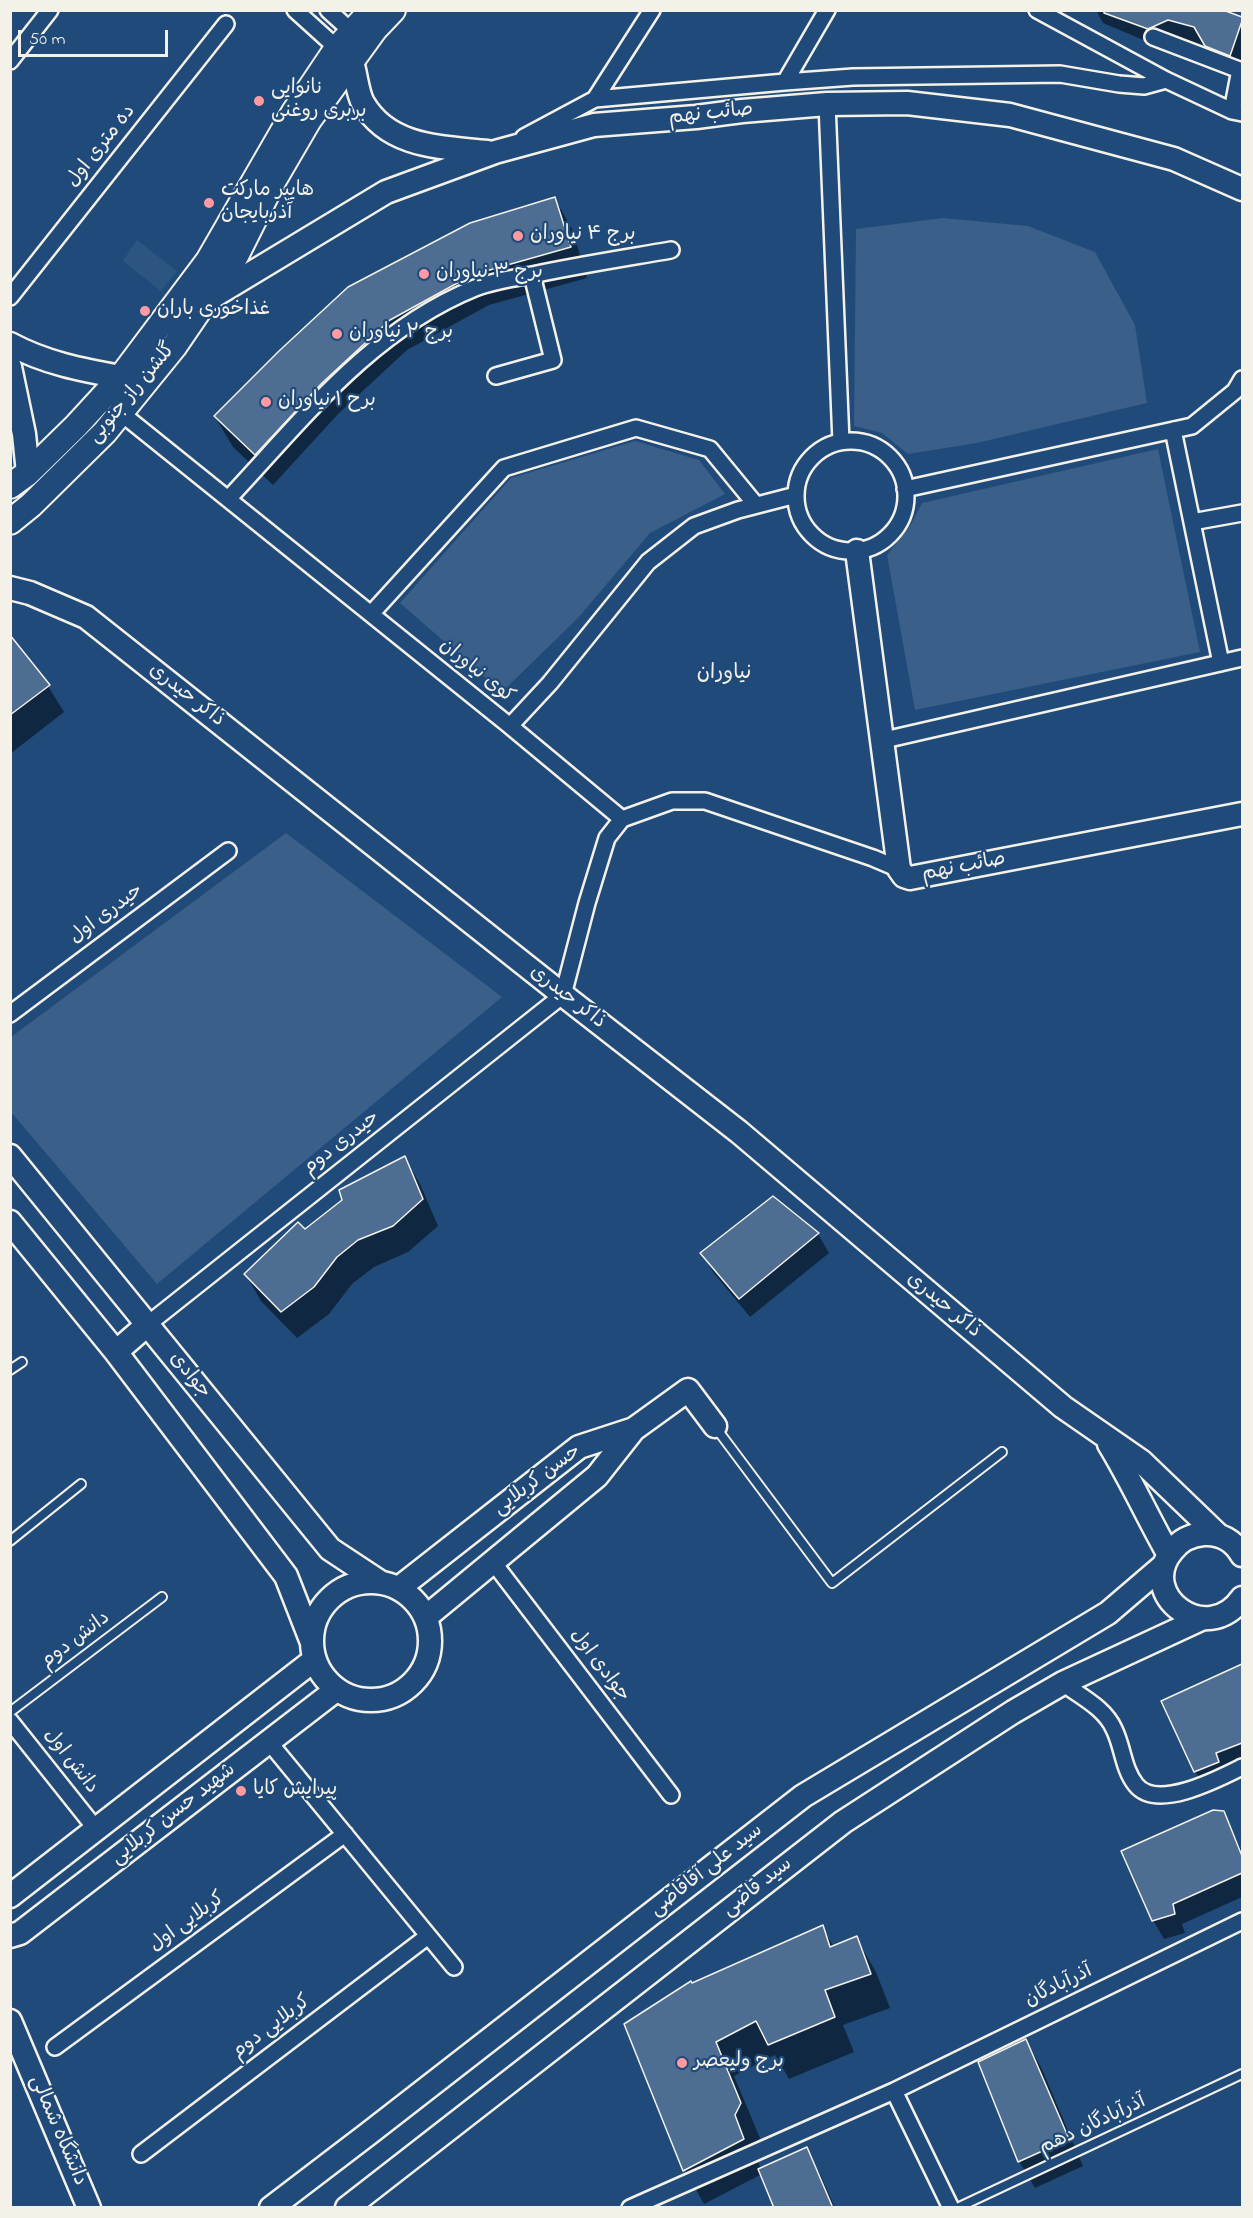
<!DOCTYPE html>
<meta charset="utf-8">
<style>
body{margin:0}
#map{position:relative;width:1253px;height:2218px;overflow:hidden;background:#1f4a7a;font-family:"Indie Flower",sans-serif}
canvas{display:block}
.frame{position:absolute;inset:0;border:12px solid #f4f1e8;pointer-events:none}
.scale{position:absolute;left:18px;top:30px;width:150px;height:27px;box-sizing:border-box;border:3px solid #f4f1e8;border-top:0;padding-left:8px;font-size:18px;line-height:21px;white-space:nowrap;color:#f4f1e8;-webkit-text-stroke:4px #1f4a7a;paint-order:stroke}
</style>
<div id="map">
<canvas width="1253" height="2218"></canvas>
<div class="frame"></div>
<div class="scale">50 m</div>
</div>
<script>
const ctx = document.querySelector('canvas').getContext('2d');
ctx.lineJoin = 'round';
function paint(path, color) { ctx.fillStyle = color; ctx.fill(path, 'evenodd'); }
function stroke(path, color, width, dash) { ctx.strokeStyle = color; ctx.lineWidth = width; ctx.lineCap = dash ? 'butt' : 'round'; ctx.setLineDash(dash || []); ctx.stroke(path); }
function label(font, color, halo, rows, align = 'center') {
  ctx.font = font + ' "Indie Flower","Playpen Sans Arabic",sans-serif'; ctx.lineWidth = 4.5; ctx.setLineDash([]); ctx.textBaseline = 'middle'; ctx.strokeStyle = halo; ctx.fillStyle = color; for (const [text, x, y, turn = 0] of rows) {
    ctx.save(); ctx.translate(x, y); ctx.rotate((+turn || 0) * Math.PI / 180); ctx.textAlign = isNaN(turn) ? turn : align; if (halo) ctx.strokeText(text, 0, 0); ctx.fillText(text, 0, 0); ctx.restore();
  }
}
paint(new Path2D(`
 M137 240 177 271 161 291 123 261Z`), '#2d5581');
paint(new Path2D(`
 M943 218 1028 226 1095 252 1135 325 1147 403 977 443 908 454 882 433 854 426 856 229Z
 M635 441 699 460 725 494 650 533 578 618 502 692 400 603 511 478Z
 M1158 449 1200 652 915 710 887 555 909 528 922 503Z
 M286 833 502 997 157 1284 11 1112V1037Z`), '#3a5f88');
paint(new Path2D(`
 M1096 10H1231L1234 16 1242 19V75L1218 65 1206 46 1180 38 1160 47 1103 23Z
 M555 199 572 229 587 278 489 305 407 350 339 413 273 485 233 447 215 417Z
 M10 637 48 686 64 712 10 754Z
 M405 1158 420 1184 438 1226 408 1252 374 1267 352 1284 329 1314 297 1338 261 1301 246 1275Z
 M773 1198 818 1234 829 1253 750 1317 713 1272 702 1253Z
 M1242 1666V1766L1206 1790 1195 1771 1163 1701Z
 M1223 1812 1242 1851V1897L1182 1924 1185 1933 1164 1939 1153 1920Z
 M822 1927 834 1947 856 1938 876 1972 890 2008 843 2025 854 2052 789 2079 775 2055 734 2076 760 2138 753 2150 761 2169 806 2149 821 2176 835 2208H775L762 2174 704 2204 685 2170 626 2024 691 1985Z
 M1026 2041 1041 2067 1083 2166 1035 2188 1019 2161Z`), '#0007');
const building = new Path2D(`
 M1104 10H1223L1242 17V21L1230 56 1205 46 1194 27 1168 20 1148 29 1104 13Z
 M555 197 571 247 472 275 390 320 322 383 255 455 214 416 279 351 348 287 470 223Z
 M10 635 50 685 10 715Z
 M405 1156 423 1199 393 1226 358 1240 337 1257 314 1287 281 1312 244 1274 298 1222 305 1229 342 1200 339 1190Z
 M773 1196 819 1233 739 1299 700 1253Z
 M1242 1664V1743L1216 1753 1219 1762 1194 1772 1161 1701Z
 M1213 1810 1224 1811 1242 1856V1873L1173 1904 1175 1914 1152 1921 1121 1851Z
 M823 1925 830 1947 857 1936 871 1974 825 1990 835 2017 768 2045 756 2021 716 2042 741 2103 735 2115 744 2139 683 2171 624 2024 691 1981 692 1983Z
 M1026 2039 1069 2139 1018 2162 978 2062Z
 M807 2147 833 2208H774L758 2169Z`);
paint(building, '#4d6e92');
stroke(building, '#f4f1e8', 1.5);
const lane = new Path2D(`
 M10 1370 22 1362
 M716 1428 832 1583 1002 1452
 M10 1541 81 1484
 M10 1712 162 1597
 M957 2208 1242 2074`);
const street = new Path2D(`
 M295 10 337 48
 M328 10 351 31
 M1037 10 1166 80 1232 111 1242 113
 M1153 37 1242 71
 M10 61 50 10
 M785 82 853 77 1060 74 1119 84 1144 86 1166 80
 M595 99 652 10
 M827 104 841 442
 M1232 111 1240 70
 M524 137 595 99 785 82 827 10
 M10 297 226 24
 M496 376 553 360 532 275
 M121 413 510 726 550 683 648 562 694 526 738 510 796 495
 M1173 430 1221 663
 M796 496a55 55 0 1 1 110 0a55 55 0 1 1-110 0Z
 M905 489 1192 426 1235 391 1242 379
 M228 499C302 420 371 330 475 288 493 281 514 278 532 275 579 265 625 258 671 250
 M1192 522 1242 513
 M371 614 504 468 636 428 710 449 756 505
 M510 726 622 819
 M880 741 1242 658
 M10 1014 228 851
 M147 1325 563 995 587 903 607 838 622 819 672 801H705L873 858 899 869
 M493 1562 671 1795
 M1063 1683C1081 1697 1104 1707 1114 1729 1123 1747 1123 1769 1136 1785 1157 1811 1218 1779 1242 1767
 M10 1721 96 1829
 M269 1742 454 1967
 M55 2047 345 1834
 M894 2091 951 2208
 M141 2154 428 1936
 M630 2208 894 2091 1242 1921`);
const secondary = new Path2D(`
 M352 62C356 74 357 92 363 103 389 148 442 147 487 152
 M207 300 386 192 495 152 594 125 696 117 742 111 827 104 907 103 1010 115 1174 159 1242 189
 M10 344C45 363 82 370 121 377
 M10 367 24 434 28 473
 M857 551 899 869 904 876 910 878 1242 814
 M10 588 30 593 86 617 563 995 739 1132 1063 1407 1141 1461 1218 1535
 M10 1156 330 1549 380 1582
 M10 1222 116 1352 286 1576 311 1640
 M116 1352 147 1325
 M634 1429 688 1390 715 1426
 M1109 1444C1131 1480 1148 1518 1169 1555
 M1242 1555C1234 1541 1220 1533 1204 1534 1191 1535 1180 1540 1172 1551 1136 1595 1207 1648 1242 1598
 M312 1641a59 59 0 1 1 118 0a59 59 0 1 1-118 0Z
 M399 1588 579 1447 634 1429 597 1476 426 1617
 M10 1896 314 1660
 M10 1936 20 1933 336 1690
 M10 2021 89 2208
 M271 2208 368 2134 803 1796 1108 1613 1164 1565
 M347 2208 843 1822 1013 1712 1063 1683 1201 1619`);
const primary = new Path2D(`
 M10 486 28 473 76 426 121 377 208 261 294 112 337 48 372 10
 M10 522 31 505 105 432 174 347 236 256 274 180 309 120 375 29 393 10`);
stroke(lane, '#f4f1e8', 12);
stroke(street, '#f4f1e8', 20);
stroke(secondary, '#f4f1e8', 27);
stroke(primary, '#f4f1e8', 28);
stroke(lane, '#1f4a7a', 8);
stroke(street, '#1f4a7a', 15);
stroke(secondary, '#1f4a7a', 22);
stroke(primary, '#1f4a7a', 24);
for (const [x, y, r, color] of [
 [259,101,6,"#ff9aa2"],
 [209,203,6,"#ff9aa2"],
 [518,236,6,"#ff9aa2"],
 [424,274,6,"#ff9aa2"],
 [145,311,6,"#ff9aa2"],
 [337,334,6,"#ff9aa2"],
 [266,402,6,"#ff9aa2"],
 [241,1791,6,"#ff9aa2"],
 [682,2063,6,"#ff9aa2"]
]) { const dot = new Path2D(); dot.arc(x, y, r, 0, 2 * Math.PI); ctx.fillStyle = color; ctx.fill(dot); stroke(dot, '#1f4a7a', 2); }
label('20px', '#f4f1e8', '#1f4a7a', [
 ["نانوایی",271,90],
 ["بربری روغنی",271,113],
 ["هایپر مارکت",221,192],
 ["آذربایجان",221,215],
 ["برج ۴ نیاوران",530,236],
 ["برج ۳ نیاوران",436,274],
 ["غذاخوری باران",157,311],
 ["برج ۲ نیاوران",349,334],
 ["برح ۱ نیاوران",278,402],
 ["پیرایش کایا",253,1791],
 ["برج ولیعصر",694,2063]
], 'left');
label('20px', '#f4f1e8', '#1f4a7a', [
 ["صائب نهم",711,115,-6],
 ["ده متری اول",102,147,-52],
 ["گلشن راز جنوبی",133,394,-50],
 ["کوی نیاوران",476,672,39],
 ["ذاکر حیدری",186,696,38],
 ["صائب نهم",964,868,-11],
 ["حیدری اول",107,915,-37],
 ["ذاکر حیدری",567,998,38],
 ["حیدری دوم",342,1144,-38],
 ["ذاکر حیدری",943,1306,40],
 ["جوادی",189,1376,51],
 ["حسن کربلایی",538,1481,-37],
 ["دانش دوم",76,1641,-37],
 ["جوادی اول",599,1666,53],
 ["دانش اول",70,1762,52],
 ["شهید حسن کربلایی",174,1815,-38],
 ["سید علی آقاقاضی",707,1871,-38],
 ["سید قاضی",758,1888,-38],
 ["کربلایی اول",188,1923,-36],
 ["آذرآبادگان",1059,1987,-26],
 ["کربلایی دوم",272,2028,-37],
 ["آذرآبادگان دهم",1093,2126,-25],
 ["دانشگاه شمالی",57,2131,67]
]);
label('21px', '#f4f1e8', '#1f4a7a', [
 ["نیاوران",724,675]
]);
</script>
